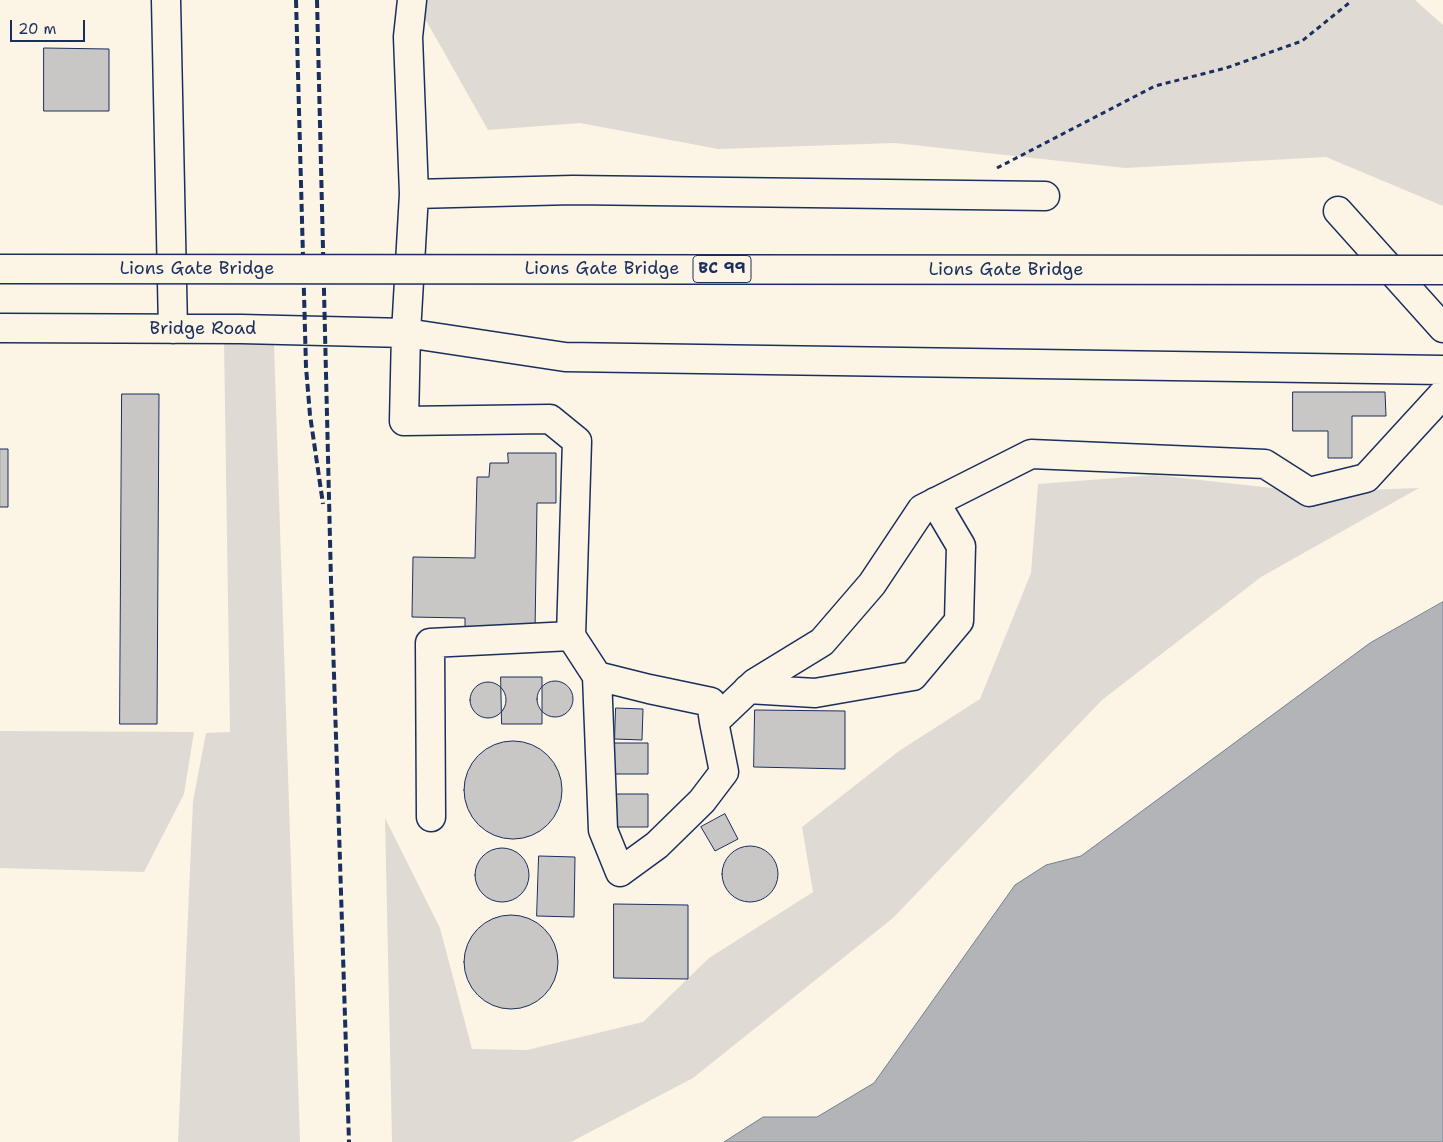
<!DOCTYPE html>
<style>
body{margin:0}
#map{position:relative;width:1443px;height:1142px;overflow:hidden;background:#fcf5e5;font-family:"Shantell Sans",sans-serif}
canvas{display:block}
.scale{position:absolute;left:10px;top:20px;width:75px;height:22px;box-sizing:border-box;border:2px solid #1b2f5e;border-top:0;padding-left:6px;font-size:15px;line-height:18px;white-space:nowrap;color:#1b2f5e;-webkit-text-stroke:4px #fcf5e5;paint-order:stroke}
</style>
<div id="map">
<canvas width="1443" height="1142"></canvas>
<div class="scale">20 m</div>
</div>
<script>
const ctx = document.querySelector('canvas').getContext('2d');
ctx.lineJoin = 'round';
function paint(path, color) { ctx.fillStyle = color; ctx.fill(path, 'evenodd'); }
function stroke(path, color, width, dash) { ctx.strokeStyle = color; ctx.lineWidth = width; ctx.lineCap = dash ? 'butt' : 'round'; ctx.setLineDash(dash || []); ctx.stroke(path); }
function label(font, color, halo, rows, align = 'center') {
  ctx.font = font + ' "Shantell Sans",sans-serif'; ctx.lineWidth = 4; ctx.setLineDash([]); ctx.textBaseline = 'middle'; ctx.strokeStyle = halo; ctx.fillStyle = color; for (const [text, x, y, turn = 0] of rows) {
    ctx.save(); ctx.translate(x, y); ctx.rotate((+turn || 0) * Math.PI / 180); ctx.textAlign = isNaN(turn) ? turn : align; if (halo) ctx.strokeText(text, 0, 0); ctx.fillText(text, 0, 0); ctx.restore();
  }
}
paint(new Path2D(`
 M420 0H1415L1443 25V206L1326 157 1125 168 895 143 718 149 580 123 488 130 419 8Z
 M224 342 274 344 300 1142H178L193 801 206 733 230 732Z
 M1155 475 1309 492 1419 488 1261 577 1102 700 893 918 693 1078 571 1142H392L385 818 440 928 472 1049 527 1050 643 1022 709 958 813 892 802 827 899 751 980 699 1031 573 1038 484Z
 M0 731 194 732 184 794 144 872 0 868Z`), '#dfdbd4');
const water = new Path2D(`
 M1443 602V1142H724L763 1117H817L874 1083 1015 885 1046 865 1081 856 1370 643Z`);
paint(water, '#b2b4b8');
stroke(water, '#767f94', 1);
const building = new Path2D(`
 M44 48 109 49V111H44Z
 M1293 392H1385L1386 416H1352V458H1328V431H1293Z
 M122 394H159L157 724H120Z
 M0 449H8V507H0Z
 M508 453H556V503H537L535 631 465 629V618L412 617 413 557 475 558 477 477H489L490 463H508Z
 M501 677H542V724H502Z
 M537 699a18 18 0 1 1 36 0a18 18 0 1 1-36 0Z
 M470 700a18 18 0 1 1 36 0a18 18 0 1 1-36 0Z
 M616 708 643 709 642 740 615 739Z
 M755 710 845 711V769L754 767Z
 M464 790a49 49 0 1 1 98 0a49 49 0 1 1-98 0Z
 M614 743H648V774H615Z
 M615 794H648V827H616Z
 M725 814 738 839 715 851 701 827Z
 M722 874a28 28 0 1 1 56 0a28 28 0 1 1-56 0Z
 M475 875a27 27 0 1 1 54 0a27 27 0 1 1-54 0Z
 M539 856 575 857 574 917 537 916Z
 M614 904 688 905V979L614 978Z
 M464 962a47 47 0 1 1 94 0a47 47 0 1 1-94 0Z`);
paint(building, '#c8c7c6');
stroke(building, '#1b2f5e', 1);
const minor = new Path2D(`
 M166 0 173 329
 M412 0 408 37 414 194 406 333 404 421 550 419 577 441 571 636 597 676
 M414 194 573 190 1045 196
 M1338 211 1443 328
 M0 328 241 329 406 333 565 357 1443 370
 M748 689 815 693 913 676 959 621 961 546 935 502
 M714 722 711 702 649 689 597 676 603 830 620 872 657 845 702 801 724 772 714 722 755 683 822 642 872 584 922 509 1031 454 1265 464 1309 492 1366 478 1443 394
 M431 817 430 643 571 636`);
stroke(minor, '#1b2f5e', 31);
stroke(new Path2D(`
 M997 168 1155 86 1226 68 1302 41 1349 3 1350 0`), '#1b2f5e', 3, [5, 4]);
stroke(minor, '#fcf5e5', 28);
stroke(new Path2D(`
 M296 0 306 367 310 415 323 504
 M317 0 331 581 349 1142`), '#1b2f5e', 4, [8, 4]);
const highwayBridge = new Path2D(`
 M0 269 1443 270`);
stroke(highwayBridge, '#1b2f5e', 31, []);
stroke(highwayBridge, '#fcf5e5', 28);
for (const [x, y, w] of [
 [722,269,58]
]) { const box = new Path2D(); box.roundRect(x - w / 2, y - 13.5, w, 27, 4); ctx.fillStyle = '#fcf5e5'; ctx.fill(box); stroke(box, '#1b2f5e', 1); }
label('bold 16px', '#1b2f5e', null, [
 ["BC 99",722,269]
]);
label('18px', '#1b2f5e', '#fcf5e5', [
 ["Lions Gate Bridge",197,269],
 ["Lions Gate Bridge",602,269],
 ["Lions Gate Bridge",1006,270],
 ["Bridge Road",203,329]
]);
</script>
